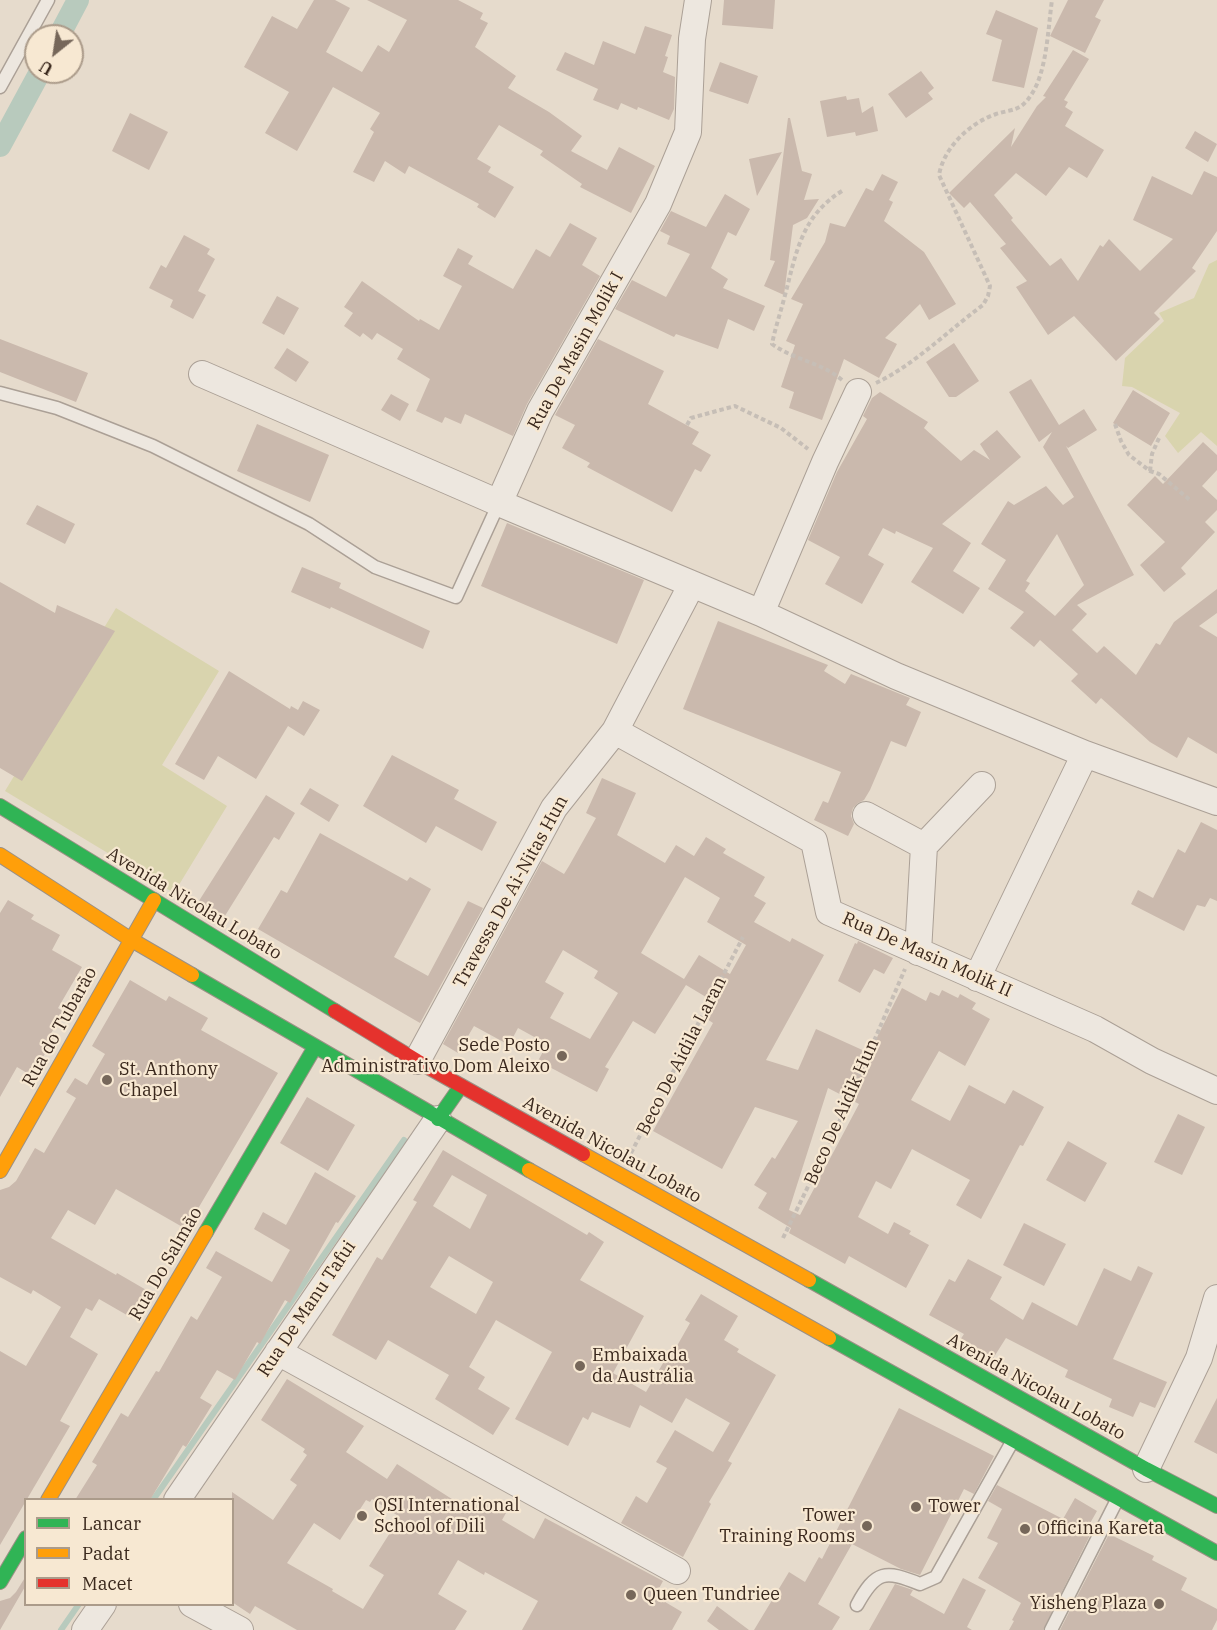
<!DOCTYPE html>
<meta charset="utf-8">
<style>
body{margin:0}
#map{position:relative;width:1217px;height:1630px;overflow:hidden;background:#e6dbcc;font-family:"IBM Plex Serif",serif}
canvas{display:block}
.legend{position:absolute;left:24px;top:1498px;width:210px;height:108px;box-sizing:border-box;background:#f7e8d2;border:2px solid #ab9b8a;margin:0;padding:8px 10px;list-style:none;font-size:18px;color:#3a281d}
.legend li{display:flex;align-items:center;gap:12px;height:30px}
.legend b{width:30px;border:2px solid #ab9b8a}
.north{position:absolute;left:24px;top:24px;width:60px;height:60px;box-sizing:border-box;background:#f7e8d2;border:2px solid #ab9b8a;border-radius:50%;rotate:210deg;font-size:16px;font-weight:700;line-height:24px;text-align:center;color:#3a281d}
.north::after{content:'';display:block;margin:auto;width:21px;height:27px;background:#76675a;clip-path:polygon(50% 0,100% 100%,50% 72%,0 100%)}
</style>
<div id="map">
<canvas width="1217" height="1630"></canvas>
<ul class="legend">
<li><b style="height:8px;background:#30b455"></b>Lancar</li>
<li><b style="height:8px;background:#ff9f0a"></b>Padat</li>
<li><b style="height:8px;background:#e5322d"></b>Macet</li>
</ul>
<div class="north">U</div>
</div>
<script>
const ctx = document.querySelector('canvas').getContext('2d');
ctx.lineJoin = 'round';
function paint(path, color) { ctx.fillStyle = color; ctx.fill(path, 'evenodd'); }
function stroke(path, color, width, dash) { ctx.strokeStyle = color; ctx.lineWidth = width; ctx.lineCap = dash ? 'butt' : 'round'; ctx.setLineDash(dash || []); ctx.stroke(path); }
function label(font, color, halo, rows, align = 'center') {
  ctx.font = font + ' "IBM Plex Serif",serif'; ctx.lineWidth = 4.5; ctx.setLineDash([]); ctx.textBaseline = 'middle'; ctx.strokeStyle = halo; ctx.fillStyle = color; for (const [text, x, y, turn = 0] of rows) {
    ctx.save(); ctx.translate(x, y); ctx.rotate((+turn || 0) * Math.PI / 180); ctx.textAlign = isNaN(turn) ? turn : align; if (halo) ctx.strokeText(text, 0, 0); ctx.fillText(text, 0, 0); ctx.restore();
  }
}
paint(new Path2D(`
 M1217 260V446L1201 432 1178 453 1165 436 1180 413 1132 387 1122 386 1125 358 1164 321 1159 313 1194 298 1209 264Z
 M116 608 219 671 162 765 227 806 174 893 5 791Z`), '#d9d4ae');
stroke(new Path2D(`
 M153 1500 404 1140
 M61 1630 79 1604`), '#b8cabd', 6);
stroke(new Path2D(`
 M59 36 78 0
 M0 146 40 72`), '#b8cabd', 22);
paint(new Path2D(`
 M314 0H335L350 8 326 52 362 72 378 45 389 52 407 20 367 0H458L483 13 480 19 488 23 475 47 516 76 508 88 549 112 582 136 571 151 607 170 619 147 655 166 631 213 580 187 582 184 540 155 543 151 499 125 477 159 491 167 488 172 514 187 495 218 477 207 479 204 409 166 405 174 385 161 374 182 353 172 374 132 370 129 380 113 333 87 297 151 265 133 289 92 244 67 272 16 297 29Z
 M724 0H775L773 29 722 25Z
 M1068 0H1104L1095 17 1101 20 1085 53 1050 36Z
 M996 10 1038 28 1024 88 992 81 1002 40 986 34Z
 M645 26 672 35 665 56 668 57 663 72 675 77 674 109 669 120 638 107 637 110 621 103 618 110 593 100 598 89 556 70 565 52 594 65 603 41 635 54Z
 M1073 50 1089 59 1064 100 1068 102 1065 107 1073 112 1065 126 1104 150 1087 178 1069 167 1046 196 1016 173 994 195 1013 218 1011 220 1050 266 1061 258 1078 281 1100 245 1103 247 1109 239 1140 271 1173 239 1133 220 1152 176 1192 195 1204 171 1217 177V231L1192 268 1196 271 1154 313 1160 319 1116 361 1074 316 1048 335 1016 287 1027 281 1000 248 1006 244 970 202 964 208 949 193 1015 128 1011 147 1037 106 1046 97 1043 96Z
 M720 62 758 76 748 104 709 91Z
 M921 71 934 88 928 93 933 99 906 118 888 94Z
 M846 96 847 100 859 98 862 113 873 106 878 131 856 136 855 132 827 137 820 101Z
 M130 113 168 132 149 170 112 151Z
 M788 118H790L802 171 812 174 804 200 819 199 807 218 793 225 784 295 764 286 775 261 770 260Z
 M1195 131 1217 144 1208 162 1185 148Z
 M782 152 757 196 749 159Z
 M882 174 898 182 889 200 893 202 884 221 924 252 956 304 929 320 920 304 885 338 897 344 879 378 844 359 822 420 789 408 794 392 781 387 795 345 786 341 803 304 791 299 825 242 830 223 845 227 866 188 873 191Z
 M725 194 750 209 736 236 728 232 711 268 728 279 723 288 765 306 754 331 728 319 718 349 676 334 674 337 615 309 632 280 666 297 690 254 667 244 670 236 660 231 671 211 706 227Z
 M570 223 597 238 582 265 600 276 527 404 513 436 465 414 461 424 445 417 442 423 416 411 430 379 397 359 403 349 377 333 372 340 363 333 360 337 344 326 353 313 344 307 362 281 419 321 420 319 439 330 462 286 443 276 458 248 473 256 468 264 513 289 536 249 550 257Z
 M184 235 210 249 207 254 215 259 198 291 206 295 193 319 170 307 173 300 149 288 161 265 166 268Z
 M277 296 299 308 284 335 262 323Z
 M0 339 88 373 76 402 0 372Z
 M598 339 664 371 648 404 699 432 692 444 711 455 701 472 695 469 672 512 587 467 590 463 562 448 575 425 555 415Z
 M954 343 979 381 956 397H949L926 362Z
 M287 348 309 362 296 382 274 368Z
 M1031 379 1059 425 1084 409 1097 430 1068 448 1066 446 1134 575 1077 605 1087 614 1072 630 1097 653 1104 646 1136 675 1156 643 1160 645 1174 622 1217 589V613L1199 626 1217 637V754L1188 737 1177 758 1150 742 1101 698 1096 704 1071 681 1078 674 1040 640 1034 647 1010 628 1024 612 988 589 1006 560 981 544 1008 501 1014 505 1046 486 1063 505 1074 497 1043 447 1052 432 1039 442 1009 392ZM1057 534 1084 585 1055 616 1025 591 1030 583 1026 581Z
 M1133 390 1170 413 1151 446 1113 423Z
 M880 392 928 422 924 428 961 461 974 450 990 460 980 444 997 430 1021 457 942 524 971 543 953 571 980 588 963 614 911 582 933 548 896 531 895 534 883 528 868 555 884 564 862 604 825 584 840 557 808 540 837 472 867 419 863 416 872 398Z
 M391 394 409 404 400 421 381 410Z
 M257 424 329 455 310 502 237 471Z
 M1203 442 1217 455V470L1202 486 1217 500V510L1205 522 1215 532 1181 568 1186 574 1164 592 1140 565 1165 542 1127 505 1155 476 1163 484Z
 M37 505 75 524 65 544 26 524Z
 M507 523 644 580 617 644 481 586Z
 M302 567 341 583 339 588 430 631 423 649 331 607 330 609 291 592Z
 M0 582 55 613 57 605 115 631 22 781 0 768Z
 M718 621 828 665 824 671 845 684 851 674 910 698 906 705 921 712 906 747 891 741 870 790 864 800 858 803 853 808 851 816 854 824 848 836 814 820 823 801 828 803 841 772 683 709Z
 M229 671 290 709 291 706 298 710 303 701 320 710 304 736 288 726 256 779 218 756 204 780 175 764Z
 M392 755 459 790 454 799 497 822 482 851 436 826 426 843 363 806Z
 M602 778 636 793 617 835 665 863 676 845 694 856 706 837 726 849 723 853 765 877 754 896 766 903 754 922 790 942 792 938 824 955 766 1060 798 1070 816 1029 869 1053 902 988 926 1001 930 992 939 996 942 990 958 998 960 994 976 1003 972 1009 990 1019 965 1066 939 1051 911 1100 950 1121 969 1085 1005 1104 1013 1090 1044 1107 1023 1146 1020 1145 981 1219 956 1205 970 1180 912 1149 891 1189 876 1181 858 1217 888 1234 894 1222 911 1231 909 1234 929 1245 906 1288 849 1256 845 1264 789 1233 791 1228 758 1208 767 1193 754 1185 772 1157 775 1159 798 1121 755 1107 722 1169 653 1131 713 1023 707 1019 716 1003 686 985 655 1034 633 1021 605 1067 609 1069 597 1092 538 1061 547 1044 518 1028 509 1045 474 1026 458 1053 443 1044 542 861 564 874 569 866 596 818 586 813ZM685 877 720 898 707 922 746 945 730 974 699 955 684 979 641 953ZM563 950 598 971 594 978 618 993 590 1039 550 1018 564 993 545 982ZM828 1088 859 1104 800 1215 789 1210Z
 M310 788 339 805 329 822 300 804Z
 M266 795 295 813 279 840 274 837 223 919 197 904Z
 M1201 822 1217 830V901L1210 898 1205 907 1197 905 1184 931 1131 904 1138 890 1153 898 1178 849 1185 853Z
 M320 833 407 881 410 877 431 889 394 957 428 976 468 901 483 908 420 1023 258 929 281 890 287 893Z
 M8 900 34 915 31 919 60 935 52 950 82 967 58 1008 64 1012 50 1035 54 1038 32 1076 17 1067 0 1097V913Z
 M858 941 893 958 884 974 874 969 860 993 838 981 855 943 857 944Z
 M130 980 166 1001 169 996 208 1018 201 1030 278 1073 186 1229 116 1189 95 1225 68 1210 51 1238 116 1275 117 1273 148 1291 132 1318 99 1299 92 1311 86 1308 70 1337 98 1354 60 1421 70 1426 0 1545V1351L26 1366 61 1307 33 1290 31 1294 0 1277V1190L9 1187 16 1181 35 1148 44 1153 76 1098 66 1092 75 1078 87 1085 105 1054 92 1046Z
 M307 1097 355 1125 328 1171 280 1143Z
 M1178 1114 1205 1127 1182 1175 1154 1162Z
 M1068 1141 1107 1163 1085 1202 1046 1180Z
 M443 1150 587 1235 589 1232 604 1242 580 1280 644 1316 613 1373 646 1392 666 1358 669 1360 690 1323 685 1320 701 1294 738 1316 724 1340 739 1349 737 1352 776 1375 728 1461 732 1463 709 1502 711 1504 683 1557 621 1523 636 1496 647 1503 667 1468 656 1462 675 1430 713 1452 730 1423 686 1398 672 1423 640 1405 630 1428 592 1412 588 1420 583 1417 568 1446 515 1419 552 1352 496 1320 469 1367 485 1377 478 1389 510 1408 493 1435 435 1399 449 1375 388 1340 376 1360 332 1335 377 1257 382 1260 417 1202 413 1200ZM452 1175 487 1195 470 1229 433 1206ZM449 1256 493 1282 476 1314 430 1287Z
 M315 1172 356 1196 338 1223 336 1222 290 1303 285 1300 260 1344 257 1342 235 1380 217 1370 200 1398 212 1405 186 1447 183 1445 150 1500H75L97 1465 92 1462 121 1413 128 1417 156 1371 159 1372 191 1316 197 1320 222 1277 206 1268 216 1251 272 1282 290 1250 254 1229 263 1212 286 1225Z
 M1024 1223 1066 1244 1044 1286 1003 1265Z
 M968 1259 1002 1277 990 1299 1023 1320 1032 1302 1077 1326 1104 1268 1131 1281 1138 1266 1153 1273 1113 1359 1167 1382 1155 1408 1140 1402 1133 1417 1109 1407 1112 1399 1065 1377 1068 1370 1006 1338 992 1360 960 1340 964 1334 929 1315 949 1279 955 1282Z
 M287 1379 364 1426 346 1452 387 1479 397 1464 466 1508 469 1501 483 1509 487 1502 506 1513 502 1520 534 1539 545 1518 663 1581 655 1596 682 1612 672 1630H522L538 1601 485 1572 484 1575 458 1560 438 1594 467 1611 455 1630H297L255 1606 250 1614 232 1602V1492L273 1520 297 1485 290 1480 307 1455 303 1452 305 1449 261 1420ZM372 1499 400 1517 369 1566 384 1575 363 1609 332 1591 333 1589 287 1563 314 1523 340 1540 366 1500 370 1502Z
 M1217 1398V1454L1194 1442Z
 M899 1408 994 1456 974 1494 964 1489 920 1575 901 1569 852 1544 818 1604 840 1617 832 1630H754L789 1572 805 1582 819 1557 822 1559Z
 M997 1485 1063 1519 1075 1498 1097 1511 1089 1525 1094 1527 1043 1630H1009L1014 1621 1012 1620 1021 1603 978 1578 998 1543 987 1538 1002 1509 988 1501Z
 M1109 1534 1154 1556 1152 1560 1187 1578 1181 1590 1217 1609V1620L1212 1630H1060Z
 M26 1576V1585L0 1630V1601L10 1598 16 1592Z
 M963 1578 986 1590 967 1627 972 1630H869L895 1584 913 1590 910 1595 944 1614Z
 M717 1606 749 1630H719L707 1621Z`), '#cab9ad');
const lane = new Path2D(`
 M0 87 48 0
 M0 393 57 408 153 446 309 524 375 567 456 597 499 503
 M857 1605C876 1570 885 1570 920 1584L936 1577 1012 1442
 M1051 1630 1117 1500`);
const street = new Path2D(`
 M698 0 692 39 688 132 658 204 540 411 499 503 761 613 896 676 1085 754 977 978
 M202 374 499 503
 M692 584 615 731 814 841 829 912 1095 1029 1152 1061 1217 1091
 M761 613 825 462 858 392
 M1085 754 1217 802
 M866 815 924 846 918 952
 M924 846 982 785
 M417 1061 554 808 615 731
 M278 1352 677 1571
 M1146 1469 1199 1358 1217 1298
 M177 1500 438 1119
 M192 1604 240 1630
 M85 1630 103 1604`);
const fast = new Path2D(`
 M0 806 335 1011
 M192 975 529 1170
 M438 1119 461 1086
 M206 1232 315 1047
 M809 1280 1146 1469 1217 1506
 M829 1338 1217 1553
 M0 1582 26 1538`);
const slow = new Path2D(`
 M0 855 130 939 192 975
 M583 1154 809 1280
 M529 1170 829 1338
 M0 1171 154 900
 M48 1500 206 1232`);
const jam = new Path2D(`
 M335 1011 417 1061 583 1154`);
stroke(lane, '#aba096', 15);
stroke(street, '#aba096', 28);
stroke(fast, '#9b9085', 16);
stroke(slow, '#9b9085', 16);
stroke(jam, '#9b9085', 16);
stroke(new Path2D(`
 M842 191C800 217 796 255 784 299 780 314 775 329 772 344 794 360 821 362 842 380
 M876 383C914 365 949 330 983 305L988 296 990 286 939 175C944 147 970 123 996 114 1013 109 1021 111 1031 95 1047 72 1048 28 1052 0
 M1115 424 1121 441 1129 455 1150 471 1159 474 1191 501
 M687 425 691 418 735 406 781 428 808 449
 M1150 471 1152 454 1159 438
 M631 1153 743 937
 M783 1238 837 1127 905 969`), '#c6beb6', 4, [4.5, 3]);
stroke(lane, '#ede7df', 12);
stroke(street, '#ede7df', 26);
stroke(fast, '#30b455', 14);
stroke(slow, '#ff9f0a', 14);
stroke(jam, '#e5322d', 14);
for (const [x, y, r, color] of [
 [562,1056,6,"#76675a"],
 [107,1080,6,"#76675a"],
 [580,1366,6,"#76675a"],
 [916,1507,6,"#76675a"],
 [362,1516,6,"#76675a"],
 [867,1526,6,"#76675a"],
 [1025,1529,6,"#76675a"],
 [631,1595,6,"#76675a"],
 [1159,1604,6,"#76675a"]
]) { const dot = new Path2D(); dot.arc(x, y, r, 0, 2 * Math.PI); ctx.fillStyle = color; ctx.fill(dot); stroke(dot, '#f7e8d2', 2); }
label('18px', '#3a281d', '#f7e8d2', [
 ["Rua De Masin Molik I",576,351,-61],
 ["Travessa De Ai-Nitas Hun",511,892,-61],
 ["Avenida Nicolau Lobato",194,904,31],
 ["Rua De Masin Molik II",927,955,24],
 ["Rua do Tubarão",60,1027,-61],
 ["Beco De Aidila Laran",682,1056,-63],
 ["Beco De Aidik Hun",842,1112,-66],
 ["Avenida Nicolau Lobato",612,1150,29],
 ["Rua Do Salmão",166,1264,-60],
 ["Rua De Manu Tafui",307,1309,-56],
 ["Avenida Nicolau Lobato",1036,1387,29]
]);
label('18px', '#3a281d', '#f7e8d2', [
 ["Sede Posto",550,1046,"right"],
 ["Administrativo Dom Aleixo",550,1067,"right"],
 ["St. Anthony",119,1070],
 ["Chapel",119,1091],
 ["Embaixada",592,1356],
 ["da Austrália",592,1377],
 ["QSI International",374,1506],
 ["School of Dili",374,1527],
 ["Tower",928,1507],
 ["Tower",855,1516,"right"],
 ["Training Rooms",855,1537,"right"],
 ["Officina Kareta",1037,1529],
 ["Queen Tundriee",643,1595],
 ["Yisheng Plaza",1147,1604,"right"]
], 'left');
</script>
